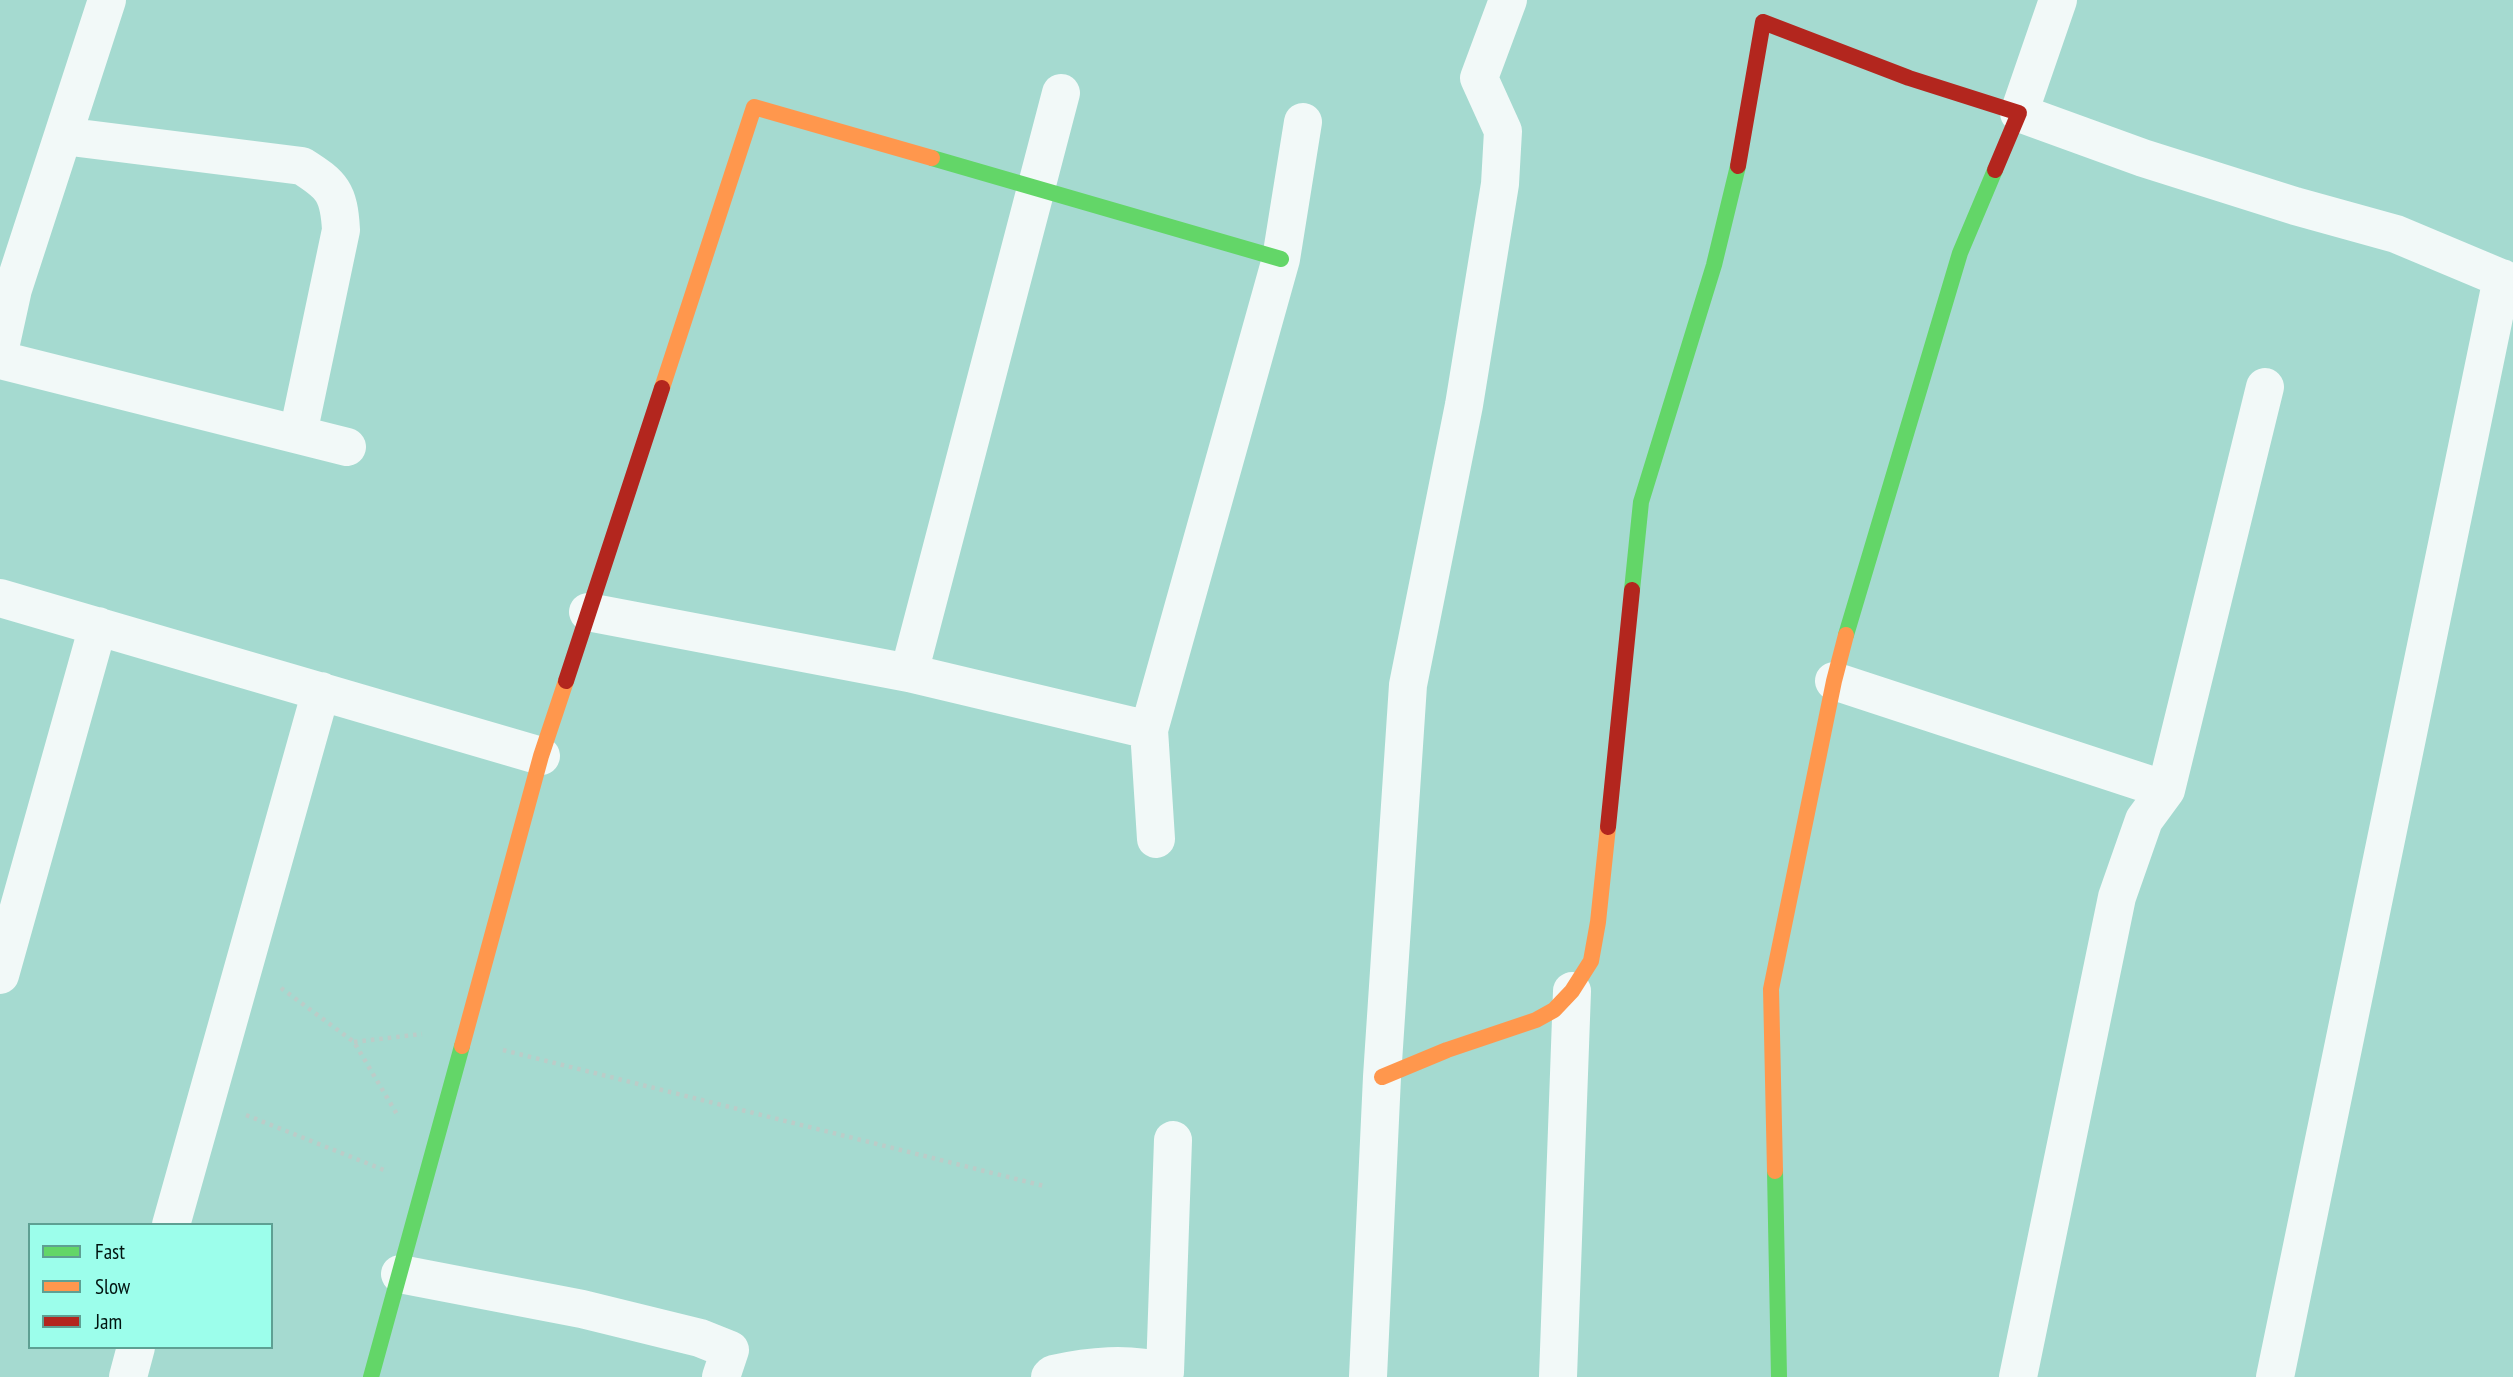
<!DOCTYPE html>
<style>
body{margin:0}
#map{position:relative;width:2513px;height:1377px;overflow:hidden;background:#a5dad0;font-family:"PT Sans Narrow",sans-serif}
canvas{display:block}
.legend{position:absolute;left:28px;top:1223px;width:245px;height:126px;box-sizing:border-box;background:#9cfeeb;border:2px solid #5ea093;margin:0;padding:9px 12px;list-style:none;font-size:21px;color:#011410}
.legend li{display:flex;align-items:center;gap:14px;height:35px}
.legend b{width:35px;border:2px solid #5ea093}
</style>
<div id="map">
<canvas width="2513" height="1377"></canvas>
<ul class="legend">
<li><b style="height:9px;background:#63d668"></b>Fast</li>
<li><b style="height:9px;background:#ff974d"></b>Slow</li>
<li><b style="height:9px;background:#b3261e"></b>Jam</li>
</ul>
</div>
<script>
const ctx = document.querySelector('canvas').getContext('2d');
ctx.lineJoin = 'round';
function stroke(path, color, width, dash) { ctx.strokeStyle = color; ctx.lineWidth = width; ctx.lineCap = dash ? 'butt' : 'round'; ctx.setLineDash(dash || []); ctx.stroke(path); }
stroke(new Path2D(`
 M281 988 354 1042 398 1116
 M354 1042 422 1034
 M503 1050 1044 1186
 M246 1115 384 1170`), '#bcccc8', 4.5, [3.5, 5]);
stroke(new Path2D(`
 M2058 0 2019 113 2143 158 2295 206 2396 234 2513 283
 M63 136 302 166C332 185 339 192 341 230L298 434
 M0 348 13 289 107 0
 M0 360 347 447
 M0 598 541 756
 M588 612 909 673 1149 730
 M909 673 1061 93
 M1834 681 2166 790
 M1156 839 1149 730 1281 259 1303 122
 M0 975 98 626
 M171 1225 321 691
 M400 1274 582 1309 700 1338 730 1350 721 1377
 M128 1377 136 1347
 M1050 1377 1053 1374C1090 1366 1128 1362 1165 1372L1173 1140
 M1368 1377 1382 1077 1408 685 1464 405 1500 184 1503 131 1479 78 1508 0
 M1558 1377 1572 991
 M2018 1377 2117 897 2144 820 2166 790 2265 387
 M2275 1377 2502 278`), '#f2f9f8', 38);
stroke(new Path2D(`
 M932 158 1281 259
 M1632 590 1641 502 1714 265 1738 166
 M1846 635 1960 253 1995 170
 M1775 1171 1779 1377
 M371 1377 462 1046`), '#63d668', 16);
stroke(new Path2D(`
 M662 388 754 107 932 158
 M462 1046 541 756 566 681
 M1382 1077 1447 1050 1536 1020 1554 1010 1572 991 1591 961 1598 922 1608 827
 M1775 1171 1771 989 1834 681 1846 635`), '#ff974d', 16);
stroke(new Path2D(`
 M1738 166 1763 22 1909 78 2019 113 1995 170
 M566 681 662 388
 M1608 827 1632 590`), '#b3261e', 16);
</script>
